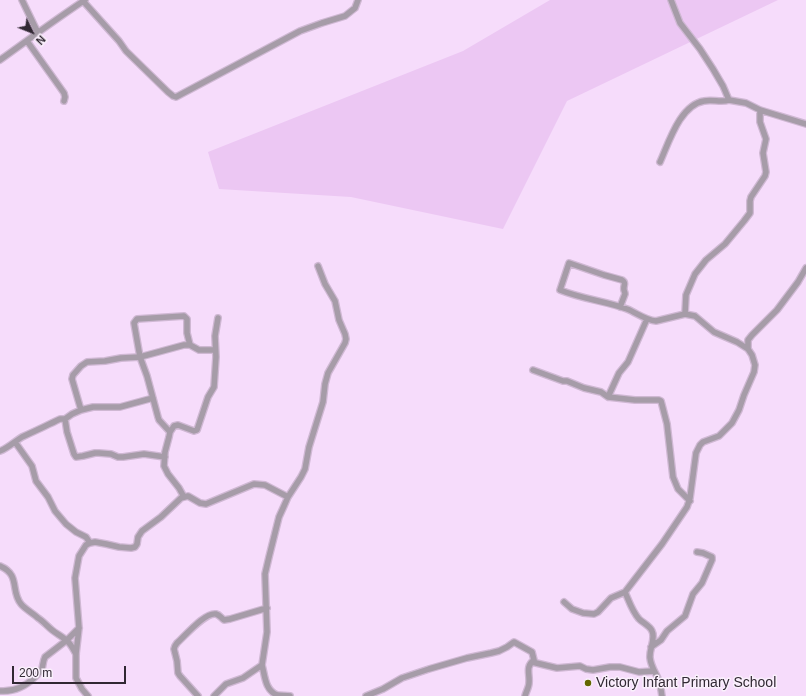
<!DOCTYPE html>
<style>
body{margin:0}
#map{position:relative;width:806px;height:696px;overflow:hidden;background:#f6dcfb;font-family:Arial,sans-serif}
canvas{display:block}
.north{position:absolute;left:12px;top:12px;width:40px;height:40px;-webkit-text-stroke:3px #faf0fc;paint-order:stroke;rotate:133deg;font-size:11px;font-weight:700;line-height:16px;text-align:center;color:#312833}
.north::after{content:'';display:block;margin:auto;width:14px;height:18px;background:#312833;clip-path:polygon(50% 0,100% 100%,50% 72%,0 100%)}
.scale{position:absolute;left:12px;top:666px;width:114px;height:18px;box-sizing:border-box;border:2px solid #312833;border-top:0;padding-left:5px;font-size:12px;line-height:14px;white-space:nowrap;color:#312833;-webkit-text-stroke:3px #faf0fc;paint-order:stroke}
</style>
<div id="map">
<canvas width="806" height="696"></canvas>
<div class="north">N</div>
<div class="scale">200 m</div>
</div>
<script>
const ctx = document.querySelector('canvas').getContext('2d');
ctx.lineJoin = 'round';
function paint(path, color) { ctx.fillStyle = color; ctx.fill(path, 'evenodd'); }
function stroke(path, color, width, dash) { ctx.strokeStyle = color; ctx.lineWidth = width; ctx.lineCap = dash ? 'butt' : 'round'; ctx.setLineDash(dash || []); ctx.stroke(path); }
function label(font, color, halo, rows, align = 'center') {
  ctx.font = font + ' Arial,sans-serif'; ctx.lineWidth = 3; ctx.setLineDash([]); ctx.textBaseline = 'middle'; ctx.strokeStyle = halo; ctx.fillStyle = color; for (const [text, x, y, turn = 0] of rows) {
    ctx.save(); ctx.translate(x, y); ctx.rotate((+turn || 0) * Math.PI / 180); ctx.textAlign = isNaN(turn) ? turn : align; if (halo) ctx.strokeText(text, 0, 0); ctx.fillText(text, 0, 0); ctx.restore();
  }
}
paint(new Path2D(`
 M550 0H778L567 101 503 229 351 197 219 189 208 152 463 51Z`), '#ecc7f3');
const minor = new Path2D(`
 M22 0 38 33
 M671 0 680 23 700 49 713 69 723 86 729 100 746 103 760 110 806 124
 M83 1 119 41 126 51 168 92 173 96 176 97 300 31 322 23 345 16 355 8 358 0
 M27 41 64 93 65 97 64 101
 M0 60C28 40 56 19 85 0
 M660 162C669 142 680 105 704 101 713 99 721 103 729 100
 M620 307 625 294C625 292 624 291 624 290 623 285 627 283 622 280L604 275 569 263 560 290C582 299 605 301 627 309 637 313 645 320 656 321L685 314 695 316 714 332 737 342 748 349 752 355 755 365 754 372 744 395 739 410 732 423 719 436 703 442 700 445 696 453 690 498 687 507 662 544 625 592C629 601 632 611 639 619 643 623 650 626 652 631 656 639 649 649 650 658 651 667 656 673 659 681 661 686 661 691 662 696
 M685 314 686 295 695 274 706 260 725 244 744 221 750 213V201L751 197 765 176 766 172 763 153 766 139 760 122V110
 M748 349V340L752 335 777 310 798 282 806 268
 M533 370 563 381H567L584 388 601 392 608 397 635 400H659L661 401 667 424 673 477 678 489 690 501
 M608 397 619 373 628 362 647 319
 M81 410 72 379 73 375 81 366 87 362 105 361 121 358 140 357 184 345H190L199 350H215
 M65 419 67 432 74 454 76 457 83 456 95 453H99L111 454 118 457H123L144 454 165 457
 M170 432 174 426 178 425 194 431 197 430 208 397 214 387 216 357 215 336 218 318
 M15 442 32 466 36 481 48 497 55 511 66 524 76 532 86 537 90 543 86 545 79 556 75 578 79 628 76 654V678L82 689 88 696
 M0 451C8 448 14 442 22 437 35 431 48 425 60 419H65L72 414 81 410 93 407H120L153 398
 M184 497 179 488 168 474 164 466 165 452 169 437 170 432 159 420 158 417 147 376 140 357 134 323 137 319 184 316 187 319V333L190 345
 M90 543 95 542 106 544 119 547 131 548 135 547 137 544 138 537 142 531 161 517 181 498 188 496 200 503 206 504 254 484 265 485 288 497
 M0 566C21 575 10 591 21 604 26 610 33 613 38 618 43 621 47 626 52 630 57 634 63 637 67 641 71 644 73 649 76 654
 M564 602 572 609 583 613 594 614 598 612 611 598 625 592
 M651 647 661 640 667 631 685 616 693 594 702 583 712 560V557L703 553 697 552
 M532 662 557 668 580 666 586 669 593 670 610 667H620L639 672 654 671
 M262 665C265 676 265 690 277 695 281 696 286 695 290 696
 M0 691C14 692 26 686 35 677 38 674 40 672 42 669 43 665 43 661 45 657L67 640 79 628
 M198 696 180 676 178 673 177 661 174 649 175 646 177 643C186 635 205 612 216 614 220 615 221 618 224 620L230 619 267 608
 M214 696 226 684 243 678 262 665 267 632 265 574 269 557 279 517 284 506 288 497 301 477 305 469 309 447 323 402 325 384 328 373 345 343 346 339 345 334 339 320 335 301 325 284 318 266
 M366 696 383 689 402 678 429 669 467 658 491 653 499 651 507 647 514 642 532 652 534 660C525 667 530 674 529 683 529 687 526 692 525 696`);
stroke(minor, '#cfb8d3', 8);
stroke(minor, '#a69ca8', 5.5);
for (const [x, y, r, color] of [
 [588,683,4,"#636600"]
]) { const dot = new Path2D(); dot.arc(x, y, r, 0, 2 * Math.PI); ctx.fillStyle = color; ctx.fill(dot); stroke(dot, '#faf0fc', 1.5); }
label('14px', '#312833', '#faf0fc', [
 ["Victory Infant Primary School",596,683]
], 'left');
</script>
